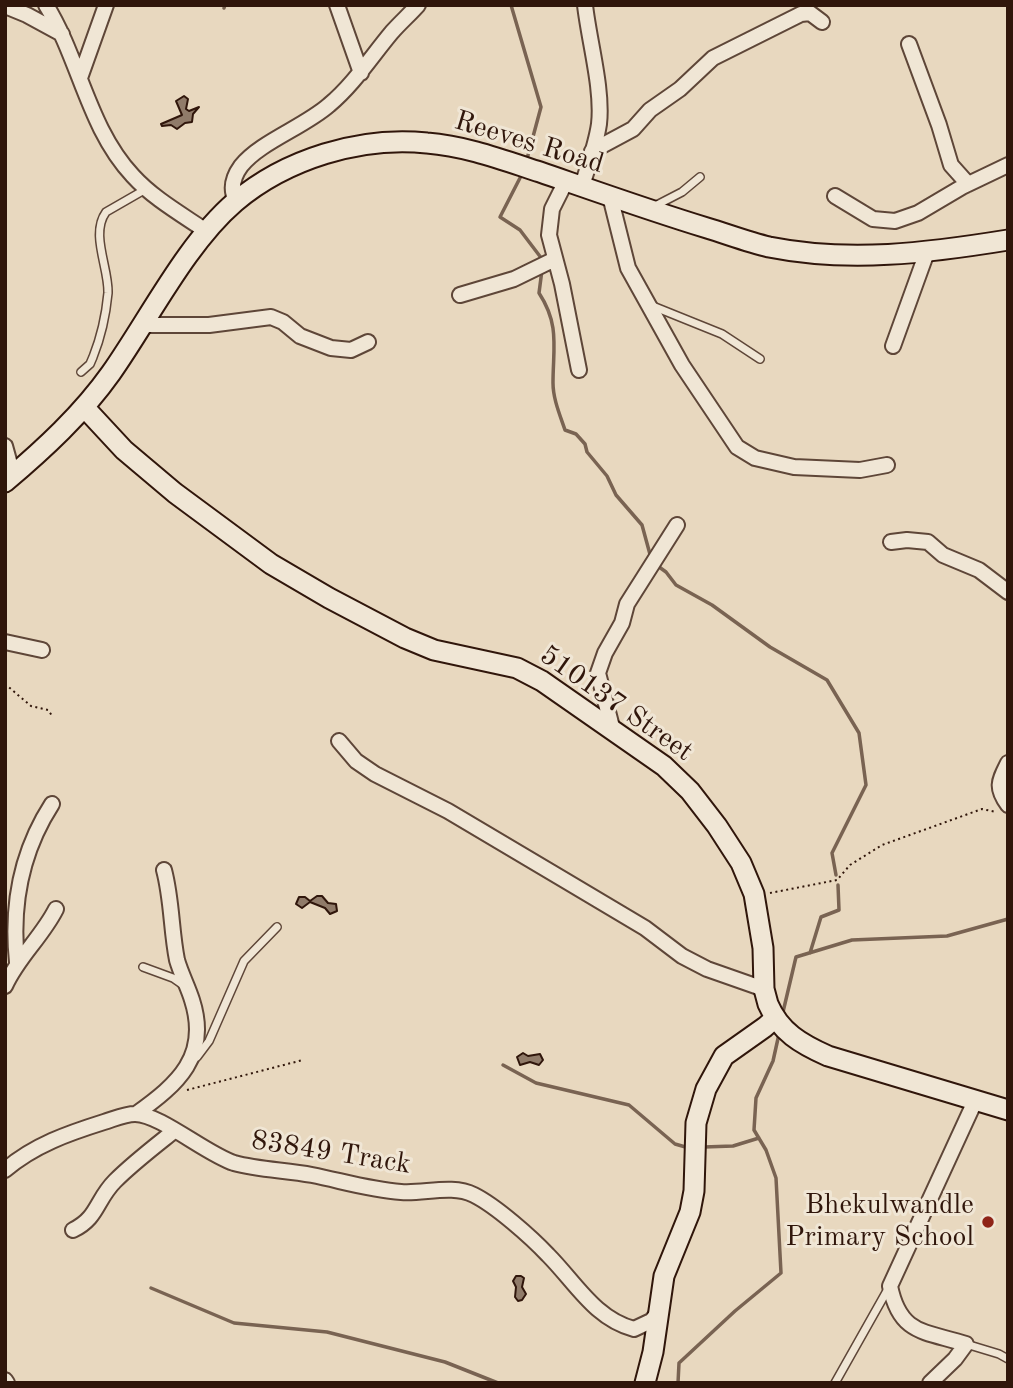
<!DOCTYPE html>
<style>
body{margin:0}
#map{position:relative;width:1013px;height:1388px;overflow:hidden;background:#e8d8bf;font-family:"Old Standard TT",serif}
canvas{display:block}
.frame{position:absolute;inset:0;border:7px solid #30160b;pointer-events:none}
</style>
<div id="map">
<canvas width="1013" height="1388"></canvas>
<div class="frame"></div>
</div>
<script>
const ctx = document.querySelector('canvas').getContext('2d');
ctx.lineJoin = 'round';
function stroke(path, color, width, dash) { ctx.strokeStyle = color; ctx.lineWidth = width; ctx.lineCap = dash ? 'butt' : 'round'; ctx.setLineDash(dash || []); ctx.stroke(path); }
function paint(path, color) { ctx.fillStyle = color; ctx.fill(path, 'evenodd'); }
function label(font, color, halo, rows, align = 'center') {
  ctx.font = font + ' "Old Standard TT",serif'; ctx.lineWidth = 6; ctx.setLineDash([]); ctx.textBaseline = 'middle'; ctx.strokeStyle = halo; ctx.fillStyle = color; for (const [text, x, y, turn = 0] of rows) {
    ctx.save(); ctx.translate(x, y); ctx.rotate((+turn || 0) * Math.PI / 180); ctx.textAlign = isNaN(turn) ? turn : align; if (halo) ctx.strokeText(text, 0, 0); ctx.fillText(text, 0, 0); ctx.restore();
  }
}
stroke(new Path2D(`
 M511 5 541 107 527 159
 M224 8 225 5
 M521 176 500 217 520 230 542 259
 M542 270 539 293C560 325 553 348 553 383 553 399 560 415 565 430L576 434 585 444 587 452 607 476 616 495 642 525 651 558
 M655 564 666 572 676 585 712 605 770 647 827 680 859 733 866 785 832 853 836 875
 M810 953 821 917 839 910 838 885
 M783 1012 796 957 852 940 947 936 1008 919
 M503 1065 536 1083 629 1105 675 1144 689 1148
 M704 1147 733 1146 759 1138
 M151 1288 234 1323 327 1332 445 1362 498 1383
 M678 1383 679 1363 735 1311 781 1273 776 1178 766 1150 754 1130 756 1098 773 1061 779 1034`), '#796352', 3.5);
const building = new Path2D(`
 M184 96 188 99 186 109 189 111 199 107 193 114 192 122 185 123 177 129 171 125 162 126 161 124 182 115 176 101Z
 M317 896H322L328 903 336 904 337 911 330 914 325 908 310 902 302 908 296 904 299 897H305L310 901Z
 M523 1053 528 1056 540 1054 543 1060 539 1065 530 1062 520 1065 517 1057Z
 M516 1276H521L524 1278 522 1287 526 1294 522 1300 518 1301 515 1297 516 1287 513 1281Z`);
paint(building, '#907b69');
stroke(building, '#30160b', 2);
const lane = new Path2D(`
 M653 207 682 192 700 177
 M650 305 722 334 760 359
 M81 372 90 364 93 357C101 337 106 314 108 293 109 268 90 234 106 212L146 189
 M143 967 173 978 183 985
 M197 1057 209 1041 244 961 277 927
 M966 1344 999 1354 1008 1359
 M835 1383 888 1289`);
const street = new Path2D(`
 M46 5C80 60 88 128 133 176 153 198 181 214 206 231
 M337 5 361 73
 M5 6 27 15 62 34
 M909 44 939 125 951 165 968 184
 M80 78 106 5
 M592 151 633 129 650 110 680 89 713 58 801 14 810 13 822 22
 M566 181 552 209 549 235 562 284 579 370
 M582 186C588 166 596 145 599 124 603 89 589 41 585 5
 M610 196 628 268 682 365 737 447 755 458 794 467 860 470 887 465
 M835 196 873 219 895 221 918 213 962 187 1008 165
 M236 201C230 189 233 177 241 166 260 142 304 127 329 105 354 84 371 57 392 32 400 23 410 14 418 5
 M460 295 514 279 555 259
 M143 325H209L271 317 283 322 300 336 331 348 351 350 368 342
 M893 346 927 252
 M5 446 13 475
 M891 542 907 540 928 542 943 555 979 570 1008 592
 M5 642 42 650
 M612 727 598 673 605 653 622 623 627 604 677 525
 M339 741 356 761 375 774 448 811 566 881 645 928 682 956 707 969 764 989
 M1008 763C999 781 995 787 1008 805
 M17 962C11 905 21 852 52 804
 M5 986C18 957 42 937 56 909
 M136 1114C178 1084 210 1056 192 1000 188 987 181 974 177 960 171 930 172 900 164 870
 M5 1170C34 1145 69 1133 104 1122 114 1119 125 1114 135 1114 160 1114 206 1154 234 1163 259 1170 287 1170 312 1175 342 1181 371 1190 401 1192 424 1194 452 1184 474 1195 496 1206 531 1237 548 1255 575 1282 595 1319 634 1329L651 1321 658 1313
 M73 1230C98 1218 96 1200 115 1181 133 1163 154 1147 174 1131
 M5 1380 7 1383
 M930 1383 955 1359 966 1344C925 1331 900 1335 890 1286L976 1099`);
const secondary = new Path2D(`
 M85 408 124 450 175 493 271 564 329 598 405 638 434 650 517 668 542 681 664 766 690 791 717 826 741 863 754 894 763 948 764 989 768 1004C780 1032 801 1044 828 1056L1008 1110
 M5 482C44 449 82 414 111 373 149 319 186 244 235 202 286 159 360 136 427 143 466 146 503 160 540 172 595 191 651 211 707 228 727 234 748 242 769 247 849 263 928 253 1008 240
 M645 1383 653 1352 664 1276 690 1212 694 1191 696 1123 706 1089 724 1056 765 1027 774 1019`);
stroke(lane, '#5e4638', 10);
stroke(street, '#5e4638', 18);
stroke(secondary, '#30160b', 23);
stroke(new Path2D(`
 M5 684 31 706 48 710 53 717
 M770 893 837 880 850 865 882 845 982 809 996 812
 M187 1090 303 1060`), '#30160b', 2, [2, 3.5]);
stroke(lane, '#f0e6d5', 7);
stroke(street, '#f0e6d5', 14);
stroke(secondary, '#f0e6d5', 19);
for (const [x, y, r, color] of [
 [988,1222,7,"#8f2418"]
]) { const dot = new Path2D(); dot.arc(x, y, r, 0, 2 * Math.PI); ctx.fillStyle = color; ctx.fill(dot); stroke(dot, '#f0e6d5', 2.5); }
label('28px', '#30160b', '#f0e6d5', [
 ["Reeves Road",529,143,17],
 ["510137 Street",616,704,35],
 ["83849 Track",331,1153,9]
]);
label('28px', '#30160b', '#f0e6d5', [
 ["Bhekulwandle",974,1206],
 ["Primary School",974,1238]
], 'right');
</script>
